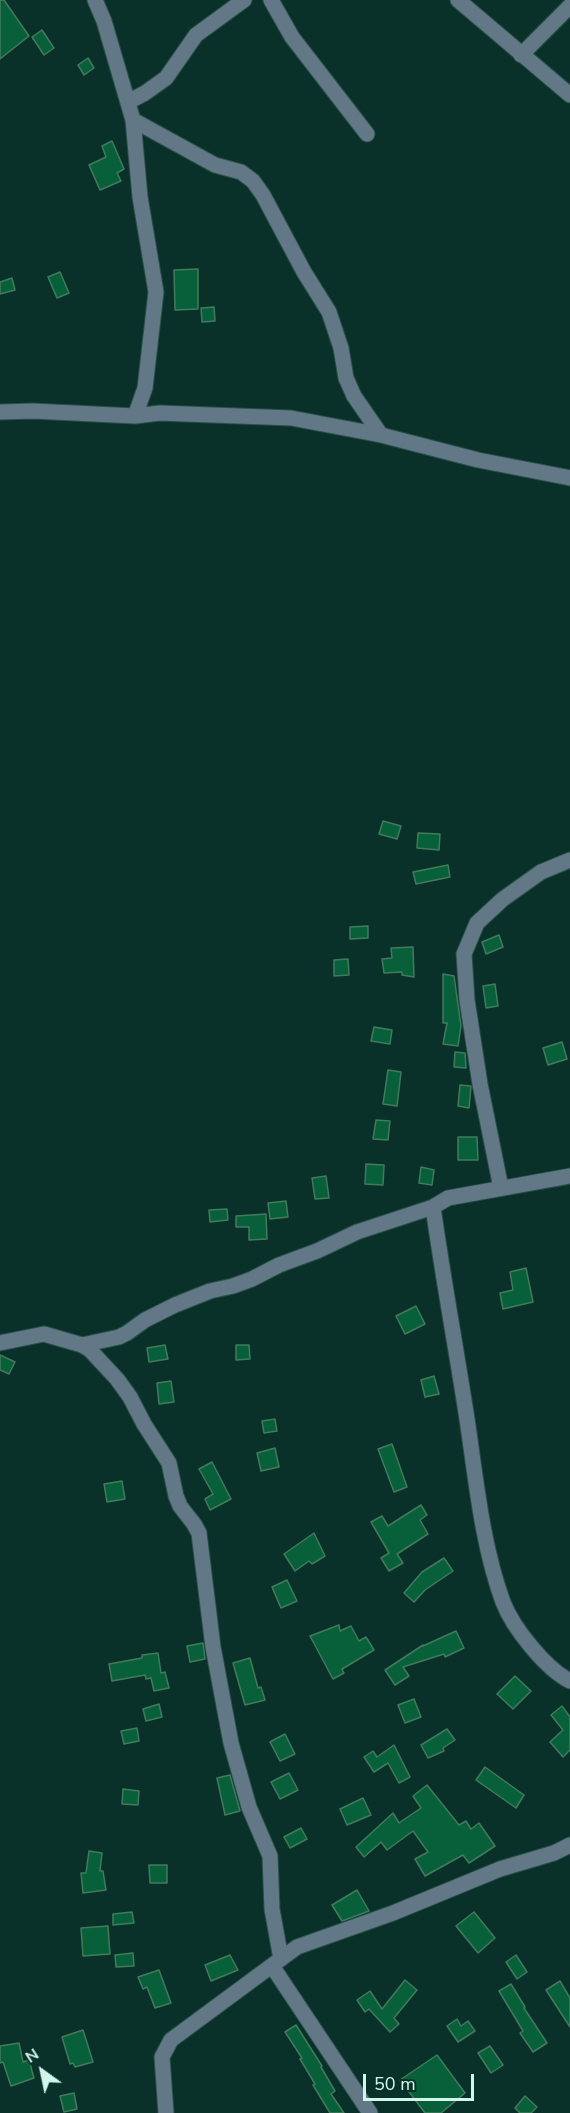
<!DOCTYPE html>
<style>
body{margin:0}
#map{position:relative;width:570px;height:2113px;overflow:hidden;background:#09312a;font-family:"Nunito Sans",sans-serif}
canvas{display:block}
.north{position:absolute;left:12px;top:2041px;width:60px;height:60px;-webkit-text-stroke:4px #09312a;paint-order:stroke;rotate:327deg;font-size:16px;font-weight:700;line-height:24px;text-align:center;color:#d2f5ec}
.north::after{content:'';display:block;margin:auto;width:21px;height:27px;background:#d2f5ec;clip-path:polygon(50% 0,100% 100%,50% 72%,0 100%)}
.scale{position:absolute;left:363px;top:2074px;width:111px;height:27px;box-sizing:border-box;border:3px solid #d2f5ec;border-top:0;padding-left:8px;font-size:18px;line-height:21px;white-space:nowrap;color:#d2f5ec;-webkit-text-stroke:4px #09312a;paint-order:stroke}
</style>
<div id="map">
<canvas width="570" height="2113"></canvas>
<div class="north">N</div>
<div class="scale">50 m</div>
</div>
<script>
const ctx = document.querySelector('canvas').getContext('2d');
ctx.lineJoin = 'round';
function paint(path, color) { ctx.fillStyle = color; ctx.fill(path, 'evenodd'); }
function stroke(path, color, width, dash) { ctx.strokeStyle = color; ctx.lineWidth = width; ctx.lineCap = dash ? 'butt' : 'round'; ctx.setLineDash(dash || []); ctx.stroke(path); }
const building = new Path2D(`
 M0 0H4L29 36 0 59Z
 M42 30 54 48 44 55 32 37Z
 M88 58 94 68 84 75 78 65Z
 M112 141 124 169 117 173 121 181 100 190 89 165 106 157 102 146Z
 M198 269V309L175 310 174 270Z
 M60 272 69 293 57 298 48 277Z
 M12 278 15 290 0 294V282Z
 M214 307 215 321 202 322 201 308Z
 M383 821 401 826 397 839 379 834Z
 M418 833 440 834 439 850 417 848Z
 M448 865 450 877 416 884 413 872Z
 M368 926V938L350 939V927Z
 M499 935 503 947 486 954 482 942Z
 M413 947 414 977 402 975V972L384 973 382 959 392 958 391 948Z
 M348 959 349 975 334 976V960Z
 M443 974 454 976 461 1026 458 1046 443 1044 447 1023H443Z
 M495 984 498 1006 486 1008 483 986Z
 M374 1027 392 1030 390 1044 371 1041Z
 M562 1042 567 1059 548 1065 543 1048Z
 M455 1052 465 1053 466 1068 454 1067Z
 M388 1070 401 1072 397 1106 383 1104Z
 M460 1085 471 1086 469 1108 458 1106Z
 M376 1120 390 1121 388 1140 373 1139Z
 M458 1137H477L478 1160H458Z
 M366 1164 384 1165 383 1185 365 1184Z
 M421 1167 434 1170 432 1185 419 1183Z
 M326 1176 329 1198 315 1199 312 1178Z
 M286 1201 288 1217 270 1219 268 1203Z
 M227 1209 228 1220 210 1222 209 1210Z
 M266 1214 267 1239 249 1240V1227H236V1216Z
 M526 1268 533 1302 503 1309 500 1293 513 1290 510 1272Z
 M416 1306 425 1324 405 1334 396 1316Z
 M165 1345 168 1359 149 1362 147 1348Z
 M236 1345H249L250 1359 236 1360Z
 M0 1355 15 1362 9 1374 0 1370Z
 M434 1376 439 1394 425 1397 421 1380Z
 M171 1381 174 1402 159 1404 157 1383Z
 M275 1419 277 1431 264 1433 262 1421Z
 M392 1444 407 1487 394 1492 378 1449Z
 M275 1448 279 1467 261 1471 257 1453Z
 M212 1462 231 1499 210 1510 205 1499 213 1494 199 1469Z
 M122 1481 125 1499 107 1502 104 1484Z
 M421 1505 427 1515 420 1520 428 1534 397 1554 403 1563 389 1571 381 1558 389 1553 371 1522 382 1516 388 1526Z
 M314 1533 325 1556 312 1564 309 1561 295 1571 284 1554Z
 M444 1558 453 1571 425 1590 414 1602 404 1593 422 1572Z
 M287 1580 297 1601 281 1608 272 1587Z
 M339 1625 340 1631 351 1626 359 1641 366 1637 374 1650 342 1669 344 1673 333 1679 310 1636Z
 M456 1631 464 1648 445 1657 444 1654 403 1667 409 1676 395 1685 385 1670 423 1645V1646Z
 M203 1643 205 1659 190 1662 187 1646Z
 M158 1653 161 1673 165 1672 169 1688 154 1691 151 1678 146 1679 145 1675 112 1681 109 1664 142 1658V1655Z
 M250 1658 258 1688 261 1687 265 1700 245 1705 233 1663Z
 M515 1676 531 1691 513 1709 497 1694Z
 M414 1699 421 1717 405 1723 398 1705Z
 M159 1704 162 1717 146 1721 143 1709Z
 M562 1706 570 1717V1750L563 1757 550 1742 563 1730 551 1715Z
 M137 1728 139 1741 124 1744 121 1731Z
 M447 1729 455 1740 443 1748 444 1751 428 1758 421 1745Z
 M285 1734 295 1754 280 1761 270 1742Z
 M394 1745 410 1777 399 1783 388 1763 374 1772 364 1757 373 1751 377 1757Z
 M485 1767 524 1795 516 1808 476 1780Z
 M289 1773 298 1790 280 1799 271 1782Z
 M230 1775 240 1811 225 1815 217 1778Z
 M427 1785 459 1825 466 1821 471 1829 479 1823 495 1846 469 1863 463 1855 425 1876 415 1859 428 1852 413 1831 387 1850 381 1842 364 1857 356 1847 393 1813 399 1823 421 1808 413 1796Z
 M123 1789 139 1791 138 1805 122 1804Z
 M363 1798 371 1815 347 1825 340 1809Z
 M301 1828 307 1839 290 1848 284 1837Z
 M89 1851 102 1853 100 1871H103L106 1890 83 1893 81 1873H86Z
 M149 1865H167V1883H150Z
 M357 1890 369 1911 342 1921 332 1905Z
 M132 1912 134 1923 113 1925V1914Z
 M474 1912 495 1938 478 1953 456 1926Z
 M108 1926 110 1954 83 1956 81 1928Z
 M133 1953 134 1966 116 1967 115 1955Z
 M230 1955 238 1970 211 1981 205 1965Z
 M516 1955 527 1972 517 1979 506 1962Z
 M159 1970 171 2003 155 2008 147 1987 143 1989 138 1977Z
 M405 1980 417 1990 394 2018 399 2024 390 2032 369 2009 365 2012 357 2000 370 1991 382 2009Z
 M560 1981 570 1998V2027L546 1990Z
 M511 1984 525 2007 524 2008 547 2043 533 2052 520 2033 523 2031 499 1991Z
 M457 2019 461 2026 468 2021 475 2031 458 2042 447 2026Z
 M296 2025 322 2066 321 2067 335 2091 331 2094 344 2113H330L313 2085 315 2084 300 2059 302 2058 285 2032Z
 M83 2030 93 2062 75 2067 73 2063 70 2064 62 2037Z
 M19 2043 23 2062 29 2060 34 2078 11 2086 3 2062 0 2063V2046Z
 M490 2046 503 2065 491 2073 478 2053Z
 M437 2055 465 2093 441 2113H425L400 2080Z
 M74 2093 77 2109 64 2112 60 2096Z
 M525 2096 537 2107 531 2113H520L515 2108Z`);
paint(building, '#08603b');
stroke(building, '#437a5c', 1.5);
const minor = new Path2D(`
 M95 0 104 21 133 120 140 197 156 292 145 388 135 416
 M271 0 292 37 367 134
 M458 0 570 95
 M521 55 570 6
 M128 102 145 93 166 78 196 35 244 0
 M133 120 215 165 241 172 253 181 263 195 304 272 329 312 341 348 346 378 354 396 381 435
 M0 412 33 411 135 416 160 413 291 418 381 435 478 460 570 478
 M501 1188 480 1084 467 1000 464 954 477 923 503 899 541 872 570 860
 M433 1207C443 1278 456 1348 467 1419 476 1479 482 1545 503 1602 513 1628 546 1669 570 1681
 M0 1343 44 1334 82 1345 90 1350 117 1379 130 1397 144 1424 169 1463 176 1496 180 1506 194 1524 199 1533 213 1647 231 1743 249 1807 270 1856 272 1909 281 1959
 M82 1345 119 1337 127 1333 145 1320 175 1305 210 1291 233 1286 252 1279 279 1265 317 1251 357 1232 433 1207 448 1198 570 1176
 M272 1966 370 2113
 M166 2113 162 2057 171 2040 297 1947 393 1913 500 1869 554 1853 570 1845`);
stroke(minor, '#295049', 17);
stroke(minor, '#627887', 15);
</script>
